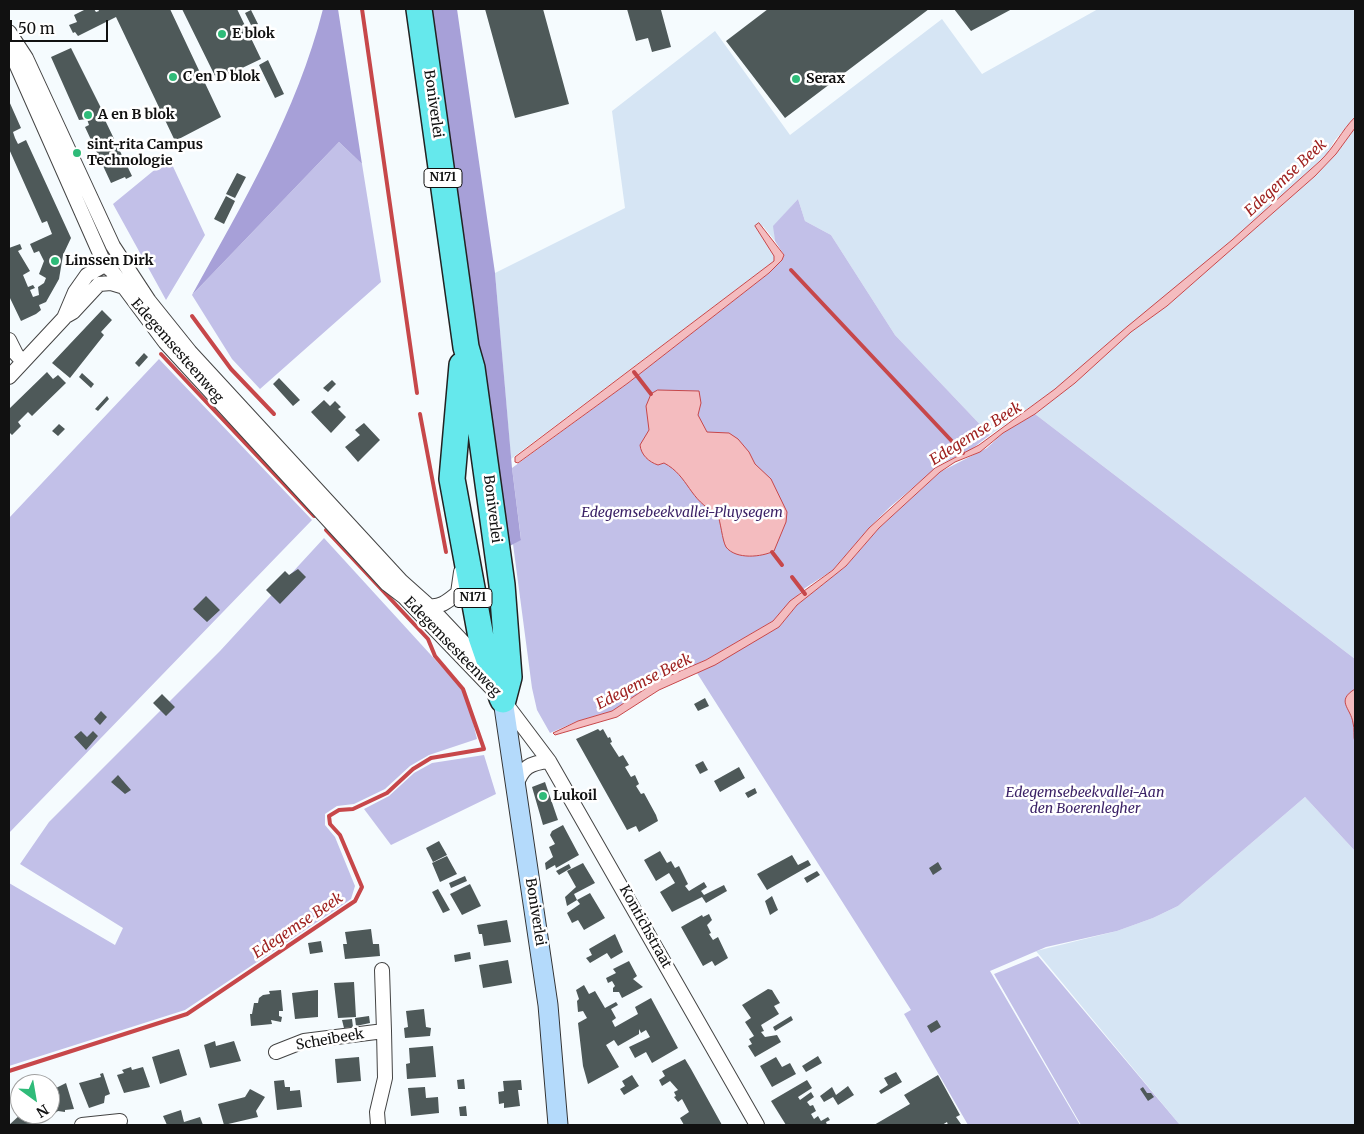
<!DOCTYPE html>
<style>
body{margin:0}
#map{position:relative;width:1364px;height:1134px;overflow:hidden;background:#f5fbfe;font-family:Merriweather,serif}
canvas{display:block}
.frame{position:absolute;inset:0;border:10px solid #111;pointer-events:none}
.north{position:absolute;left:10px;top:1074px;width:50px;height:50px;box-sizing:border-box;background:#fff;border:1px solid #a0a0a0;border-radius:50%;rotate:148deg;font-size:14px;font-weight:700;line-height:20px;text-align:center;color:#111}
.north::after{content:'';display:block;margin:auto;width:18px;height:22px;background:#2fbb79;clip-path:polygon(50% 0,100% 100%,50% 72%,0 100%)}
.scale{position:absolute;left:10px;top:20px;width:98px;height:22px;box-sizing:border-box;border:2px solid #111;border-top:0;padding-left:6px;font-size:15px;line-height:18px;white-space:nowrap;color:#111;-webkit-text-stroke:4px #fff;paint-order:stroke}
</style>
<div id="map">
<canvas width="1364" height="1134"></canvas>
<div class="frame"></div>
<div class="north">N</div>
<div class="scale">50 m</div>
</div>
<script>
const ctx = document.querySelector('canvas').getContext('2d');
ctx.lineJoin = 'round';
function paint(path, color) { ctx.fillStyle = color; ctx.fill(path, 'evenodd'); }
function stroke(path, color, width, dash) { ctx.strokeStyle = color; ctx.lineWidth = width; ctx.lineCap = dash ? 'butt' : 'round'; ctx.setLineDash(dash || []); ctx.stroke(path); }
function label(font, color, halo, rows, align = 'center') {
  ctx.font = font + ' Merriweather,serif'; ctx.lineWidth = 5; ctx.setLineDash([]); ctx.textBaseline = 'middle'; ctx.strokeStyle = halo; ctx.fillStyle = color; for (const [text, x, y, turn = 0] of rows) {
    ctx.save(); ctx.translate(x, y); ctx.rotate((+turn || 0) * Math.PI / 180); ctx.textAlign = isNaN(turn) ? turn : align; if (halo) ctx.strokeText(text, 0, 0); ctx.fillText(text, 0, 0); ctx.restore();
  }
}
paint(new Path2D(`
 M1098 9H1355V117L1335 140 1327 154 1270 207 1166 297 1106 345 1064 383 990 435 895 335 831 235 805 221 798 199 774 226 775 241 762 225 775 257 774 261 511 459 495 273 625 208 612 111 679 59 715 31 790 135 942 19 982 74Z
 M1355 128V659L1035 414 1075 383 1131 332 1167 306 1315 176 1336 154Z
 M1305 797 1355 851V1125H1180L1036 951 1117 931 1153 918 1178 906Z`), '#d6e5f4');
paint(new Path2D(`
 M339 142 362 164 381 282 260 389 232 359 192 295Z
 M169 158 205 235 166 300 113 204Z
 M798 199 805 221 831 235 895 335 990 435 969 451 942 463 890 507 869 528 833 570 805 588 773 621 706 660 657 681 612 711 578 721 550 733 537 710 532 688 513 544 521 539 512 468 628 383 769 273 784 255 775 241 773 226Z
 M159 359 312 520 9 833V518Z
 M1035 414 1355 659V851L1305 797 1178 906 1153 918 1117 931 1046 947 990 971 1080 1125H968L904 1014 911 1010 697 673 779 627 797 605 846 566 879 528 940 472 987 448 1003 433Z
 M324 538 462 689 470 710 477 739 429 755 410 766 385 789 354 804 337 806 325 814V825L335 837 355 886 351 899 341 906 185 1010 9 1066V883L115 945 123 928 20 864 49 822 220 651Z
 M484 755 496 794 391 845 364 809 389 796 414 773 432 763Z
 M1038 956 1180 1125H1081L994 974Z`), '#c2c0e8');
paint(new Path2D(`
 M323 9H338L362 164 339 142 192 295C243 203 297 112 323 9Z
 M431 9H457L495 273 512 468 521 540 506 548 485 367 478 345Z`), '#a7a0d8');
const water = new Path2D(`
 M1355 117V128L1336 154 1315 176 1167 306 1131 332 1075 383 1035 414 1003 433 980 452 955 462 940 472 879 528 846 566 797 605 779 627 715 665 659 690 617 717 555 735 553 733 578 721 612 711 657 681 706 660 773 621 790 601 833 570 869 528 935 468 979 445 1055 389 1128 326 1232 240 1320 161C1334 148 1341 131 1355 117Z
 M759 223 784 255 782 260 769 273 628 383 518 463 515 462V457L774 261V256L755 226Z
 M658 390 699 391 701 403 698 415 707 432 729 433 738 439 749 452 755 464 771 479 787 512 786 522 774 551C762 557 736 560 726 547 722 540 721 522 717 513 689 501 689 476 664 463L658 465C649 462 641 455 640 445L649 430 646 406 651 394Z
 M1355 689V743C1353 736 1355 729 1353 723 1351 708 1335 701 1355 689Z`);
paint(water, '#f4bcbf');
stroke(water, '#c7474a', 1);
stroke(new Path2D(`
 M362 9 417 393
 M791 270 963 453
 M192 316 231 369 274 414
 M161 354 314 516
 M634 372 651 394
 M420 414 446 552
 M772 552 782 565
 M792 577 805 594
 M9 1071 187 1014 343 909 355 901 362 887 340 835 330 824 329 816 339 810 353 809 387 793 413 769 431 758 484 749 463 689 435 656 428 639 326 530`), '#c7474a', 4);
paint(new Path2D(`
 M86 9H94L96 12 99 11 98 9H170L221 117 175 141 116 17 78 36 75 32 73 33 69 25 77 22 74 15Z
 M182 9H237L261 59 217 80Z
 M485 9H543L569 104 515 118Z
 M627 9 661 10 671 47 652 52 648 38 636 41Z
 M768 9H929L785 118 726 41Z
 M954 9H1012L971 31Z
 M251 10 258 24 252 27 245 13Z
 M71 48 103 112 98 113 101 119 104 118 132 176 126 179 125 177 111 183 85 127 89 125 87 119 79 120 51 57Z
 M268 60 284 94 275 98 259 65Z
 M9 101 21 128 13 132 15 138 18 144 26 140 71 238 63 255 59 279 46 302 39 305 41 310 36 314 21 321 9 296V248L20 244 22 249 18 251 30 271 23 275 28 287 33 285 35 288 30 290 33 297 39 295 38 287 44 283 46 278 39 274 44 261 39 251 34 253 30 244 52 234 47 221 42 223 9 149Z
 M237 173 246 177 235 198 226 194Z
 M226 196 235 201 224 224 214 219Z
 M102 310 112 320 101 332 104 335 70 378 52 363Z
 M144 353 148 357 139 367 135 363Z
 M47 372 53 379 58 375 66 383 32 416 28 412 18 422 21 426 12 435 9 432V409Z
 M82 373 94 384 91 388 79 377Z
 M279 378 300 400 293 406 273 384Z
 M332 380 336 384 328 392 323 388Z
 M107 396 109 399 98 411 95 409Z
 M324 400 330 406 335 401 341 407 338 409 346 417 331 433 311 412Z
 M364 423 380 440 358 462 345 447 360 435 355 430Z
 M59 424 65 429 58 436 52 431Z
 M298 569 306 577 280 604 266 590 285 571 289 575Z
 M206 596 220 610 207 622 193 609Z
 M162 694 175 707 166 716 153 703Z
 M705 698 709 706 698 711 694 704Z
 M101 711 107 717 100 725 94 719Z
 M598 729 600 731 603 729 608 738 610 737 612 742 610 743 619 757 623 755 629 765 625 767 631 777 635 775 639 784 636 786 641 794 644 793 656 815 658 821 639 832 636 826 627 830 576 739Z
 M81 731 87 737 93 731 98 736 86 750 74 737Z
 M703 761 708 770 700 774 695 765Z
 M739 767 745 778 720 792 714 781Z
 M118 775 131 790 125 794 111 782Z
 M545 782 558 820 543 825 532 787Z
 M755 788 757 793 748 798 745 793Z
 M563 825 579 855 556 868 555 865 546 870 545 863 553 857 549 847 555 844 550 835 552 831Z
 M439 841 447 855 433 862 426 848Z
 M660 851 667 863 671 861 675 868 679 866 688 884 685 886 689 891 704 882 707 887 701 891 704 895 724 885 727 891 706 903 702 897 672 912 660 892 675 883 669 873 656 881 644 860Z
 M792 855 798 865 808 860 811 865 767 890 757 874Z
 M447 856 457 874 440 882 432 863Z
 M938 862 942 869 933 875 929 868Z
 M583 863 595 883 574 894 577 900 567 906 565 897 576 887 567 871Z
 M569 864 571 868 559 875 556 871Z
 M817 871 820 875 807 883 804 878Z
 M465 876 467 881 451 888 449 883Z
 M470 884 481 906 462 915 450 894Z
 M438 889 450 910 443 913 432 892Z
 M590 893 605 918 584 930 578 920 572 923 567 913 580 904 577 900Z
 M772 896 778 910 770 915 765 901Z
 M709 914 712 920 707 925 711 933 709 934 713 940 718 937 728 958 715 966 712 961 703 966 681 927 702 915 703 917Z
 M507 920 511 942 484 946 482 934H479L477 925Z
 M371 929 373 944H379L380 956 345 959 343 944H347L345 932Z
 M615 934 623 952 611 959 607 953 590 963 586 958 592 955 589 949Z
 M321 941 323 952 310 954 308 943Z
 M470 952 471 959 455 962 454 955Z
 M508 960 512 983 483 988 479 965Z
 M629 961 637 976 633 979 643 987 622 998 619 992H613V988L615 986 612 981 608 983 606 978 616 973 613 969Z
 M354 982 356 1017 338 1018 334 983Z
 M584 985 589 994 595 991 605 1008 616 1002 618 1005 611 1009 616 1018 612 1021 615 1027 638 1014 635 1007 651 998 678 1048 652 1063 646 1052 635 1058 629 1047 650 1037 646 1030 641 1033 639 1029V1034L618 1046 614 1040 606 1045 619 1067 588 1084 583 1066 578 1023 587 1018 583 1011 578 1012 577 1001 579 999 576 990Z
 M768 989 772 990 780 1003 774 1006 779 1014 761 1025 764 1031 761 1032 765 1037 777 1035 781 1042 755 1057 748 1046 752 1044 749 1039 754 1036 745 1022 751 1018 742 1005Z
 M281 990 283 1011H279V1016L282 1017 281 1022 271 1020 272 1024 251 1026 250 1014H252L254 1003H258L259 998 263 995 270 994 269 991Z
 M318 990V1017L295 1019 292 993Z
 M424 1009 426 1027 431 1028 430 1036 405 1038 404 1028 408 1027 406 1011Z
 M369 1016 370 1023 356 1026 355 1018Z
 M791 1016 793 1020 775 1031 773 1027Z
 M352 1019 353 1027 344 1028 342 1020Z
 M937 1020 941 1027 931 1033 927 1026Z
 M215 1041 216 1046 234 1041 241 1061 210 1068 204 1045Z
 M433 1046 436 1077 407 1079 406 1064 410 1063 409 1048Z
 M179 1049 187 1075 160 1084 152 1057Z
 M818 1056 822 1063 806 1072 802 1066Z
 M359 1057 361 1081 337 1083 335 1059Z
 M776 1057 782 1067 790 1063 796 1074 772 1087 760 1066Z
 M685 1059 691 1069 722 1125H684L680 1118 689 1112 682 1099 678 1102 674 1097 676 1096 674 1092 678 1090 670 1081 662 1086 659 1080 665 1076 662 1071Z
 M131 1067 132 1070 143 1067 150 1087 124 1093 117 1075 124 1073 122 1070Z
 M896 1072 902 1082 881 1094 879 1091 888 1085 884 1078Z
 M103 1073 110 1094 105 1096 104 1103 89 1108 79 1083 101 1077 100 1074Z
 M632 1075 639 1086 624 1095 620 1089 625 1086 622 1081Z
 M938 1075 960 1115 956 1117 961 1124 948 1125 947 1122 942 1125H874L910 1104 904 1095Z
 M464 1079 465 1089H458L457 1080Z
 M284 1080 285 1087H290V1091L300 1090 302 1107 277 1110 274 1081Z
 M521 1080 522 1090H518L520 1106 504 1108V1103L499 1104 498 1092 504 1091 503 1081Z
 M807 1080 812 1088 798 1097 800 1100 811 1092 814 1097 807 1102 810 1106 813 1105 816 1111 811 1114 814 1119 818 1116 821 1121 828 1117 830 1120 826 1122 827 1125H786L771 1101Z
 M66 1083 74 1109 65 1110V1112L58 1111 51 1116 50 1091Z
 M848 1086 854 1095 838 1105 833 1097 824 1102 820 1096 832 1087 836 1095Z
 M425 1087 426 1098 438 1097 439 1113 411 1116 408 1088Z
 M1143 1087 1147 1093H1151L1154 1097 1148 1101 1140 1089Z
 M250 1089 265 1097 256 1111 258 1117 224 1125 218 1104 245 1097Z
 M466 1106 467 1116H460L459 1107Z
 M181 1110 184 1122 200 1117 203 1125H167L163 1116Z
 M21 1114H32L41 1123 9 1125Z`), '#4e5959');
const street = new Path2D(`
 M9 32 26 58 113 246 149 301 190 352 401 581 429 606 480 660 484 667
 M9 48 105 265 112 271 165 342 387 584 404 597 503 700 549 761 757 1125
 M66 316 73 312 99 284 111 283 121 286
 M9 340 16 354 23 362
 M9 377 64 318 75 292 87 275 105 265H112
 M429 606C441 608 449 600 458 593L461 572
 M516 786C522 767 530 763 549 761
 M382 970 384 1031
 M276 1052 304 1041 384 1031 385 1078 377 1112 378 1125
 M82 1125 120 1121`);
const secondary = new Path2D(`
 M503 700 548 1005 558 1125`);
const highway = new Path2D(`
 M419 9 466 347 472 368 502 585 509 677 503 700
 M462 365 452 479 481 637 502 698`);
stroke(street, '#444', 16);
stroke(secondary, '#333', 21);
stroke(highway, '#222', 28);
stroke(street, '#fff', 14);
stroke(secondary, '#b4dafb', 19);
stroke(highway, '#65e8ec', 25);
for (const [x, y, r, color] of [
 [222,34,5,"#2fbb79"],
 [173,77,5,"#2fbb79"],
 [796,79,5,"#2fbb79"],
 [88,115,5,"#2fbb79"],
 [77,153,5,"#2fbb79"],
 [55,261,5,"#2fbb79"],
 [543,796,5,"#2fbb79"]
]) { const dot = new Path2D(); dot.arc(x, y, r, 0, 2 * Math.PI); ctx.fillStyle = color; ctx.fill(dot); stroke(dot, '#fff', 2); }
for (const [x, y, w] of [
 [443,178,38],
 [473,598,38]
]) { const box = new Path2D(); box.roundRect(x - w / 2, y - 9.5, w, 19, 4); ctx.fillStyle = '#fff'; ctx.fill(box); stroke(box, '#111', 1); }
label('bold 12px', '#111', null, [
 ["N171",443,178],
 ["N171",473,598]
]);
label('bold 14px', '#111', '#fff', [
 ["E blok",232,34],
 ["C en D blok",183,77],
 ["Serax",806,79],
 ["A en B blok",98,115],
 ["sint-rita Campus",87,145],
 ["Technologie",87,161],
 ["Linssen Dirk",65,261],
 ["Lukoil",553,796]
], 'left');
label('14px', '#111', '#fff', [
 ["Boniverlei",433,104,82],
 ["Edegemsesteenweg",177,351,49],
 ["Boniverlei",492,509,83],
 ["Edegemsesteenweg",452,647,46],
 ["Boniverlei",535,912,81],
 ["Kontichstraat",645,927,61],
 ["Scheibeek",330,1040,-10]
]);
label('italic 14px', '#3c2367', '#fff', [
 ["Edegemsebeekvallei-Pluysegem",682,513],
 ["Edegemsebeekvallei-Aan",1085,793],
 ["den Boerenlegher",1085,809]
]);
label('italic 15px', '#9e211f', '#fff', [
 ["Edegemse Beek",1286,178,-43],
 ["Edegemse Beek",976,434,-32],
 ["Edegemse Beek",644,682,-27],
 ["Edegemse Beek",298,926,-34]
]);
</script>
